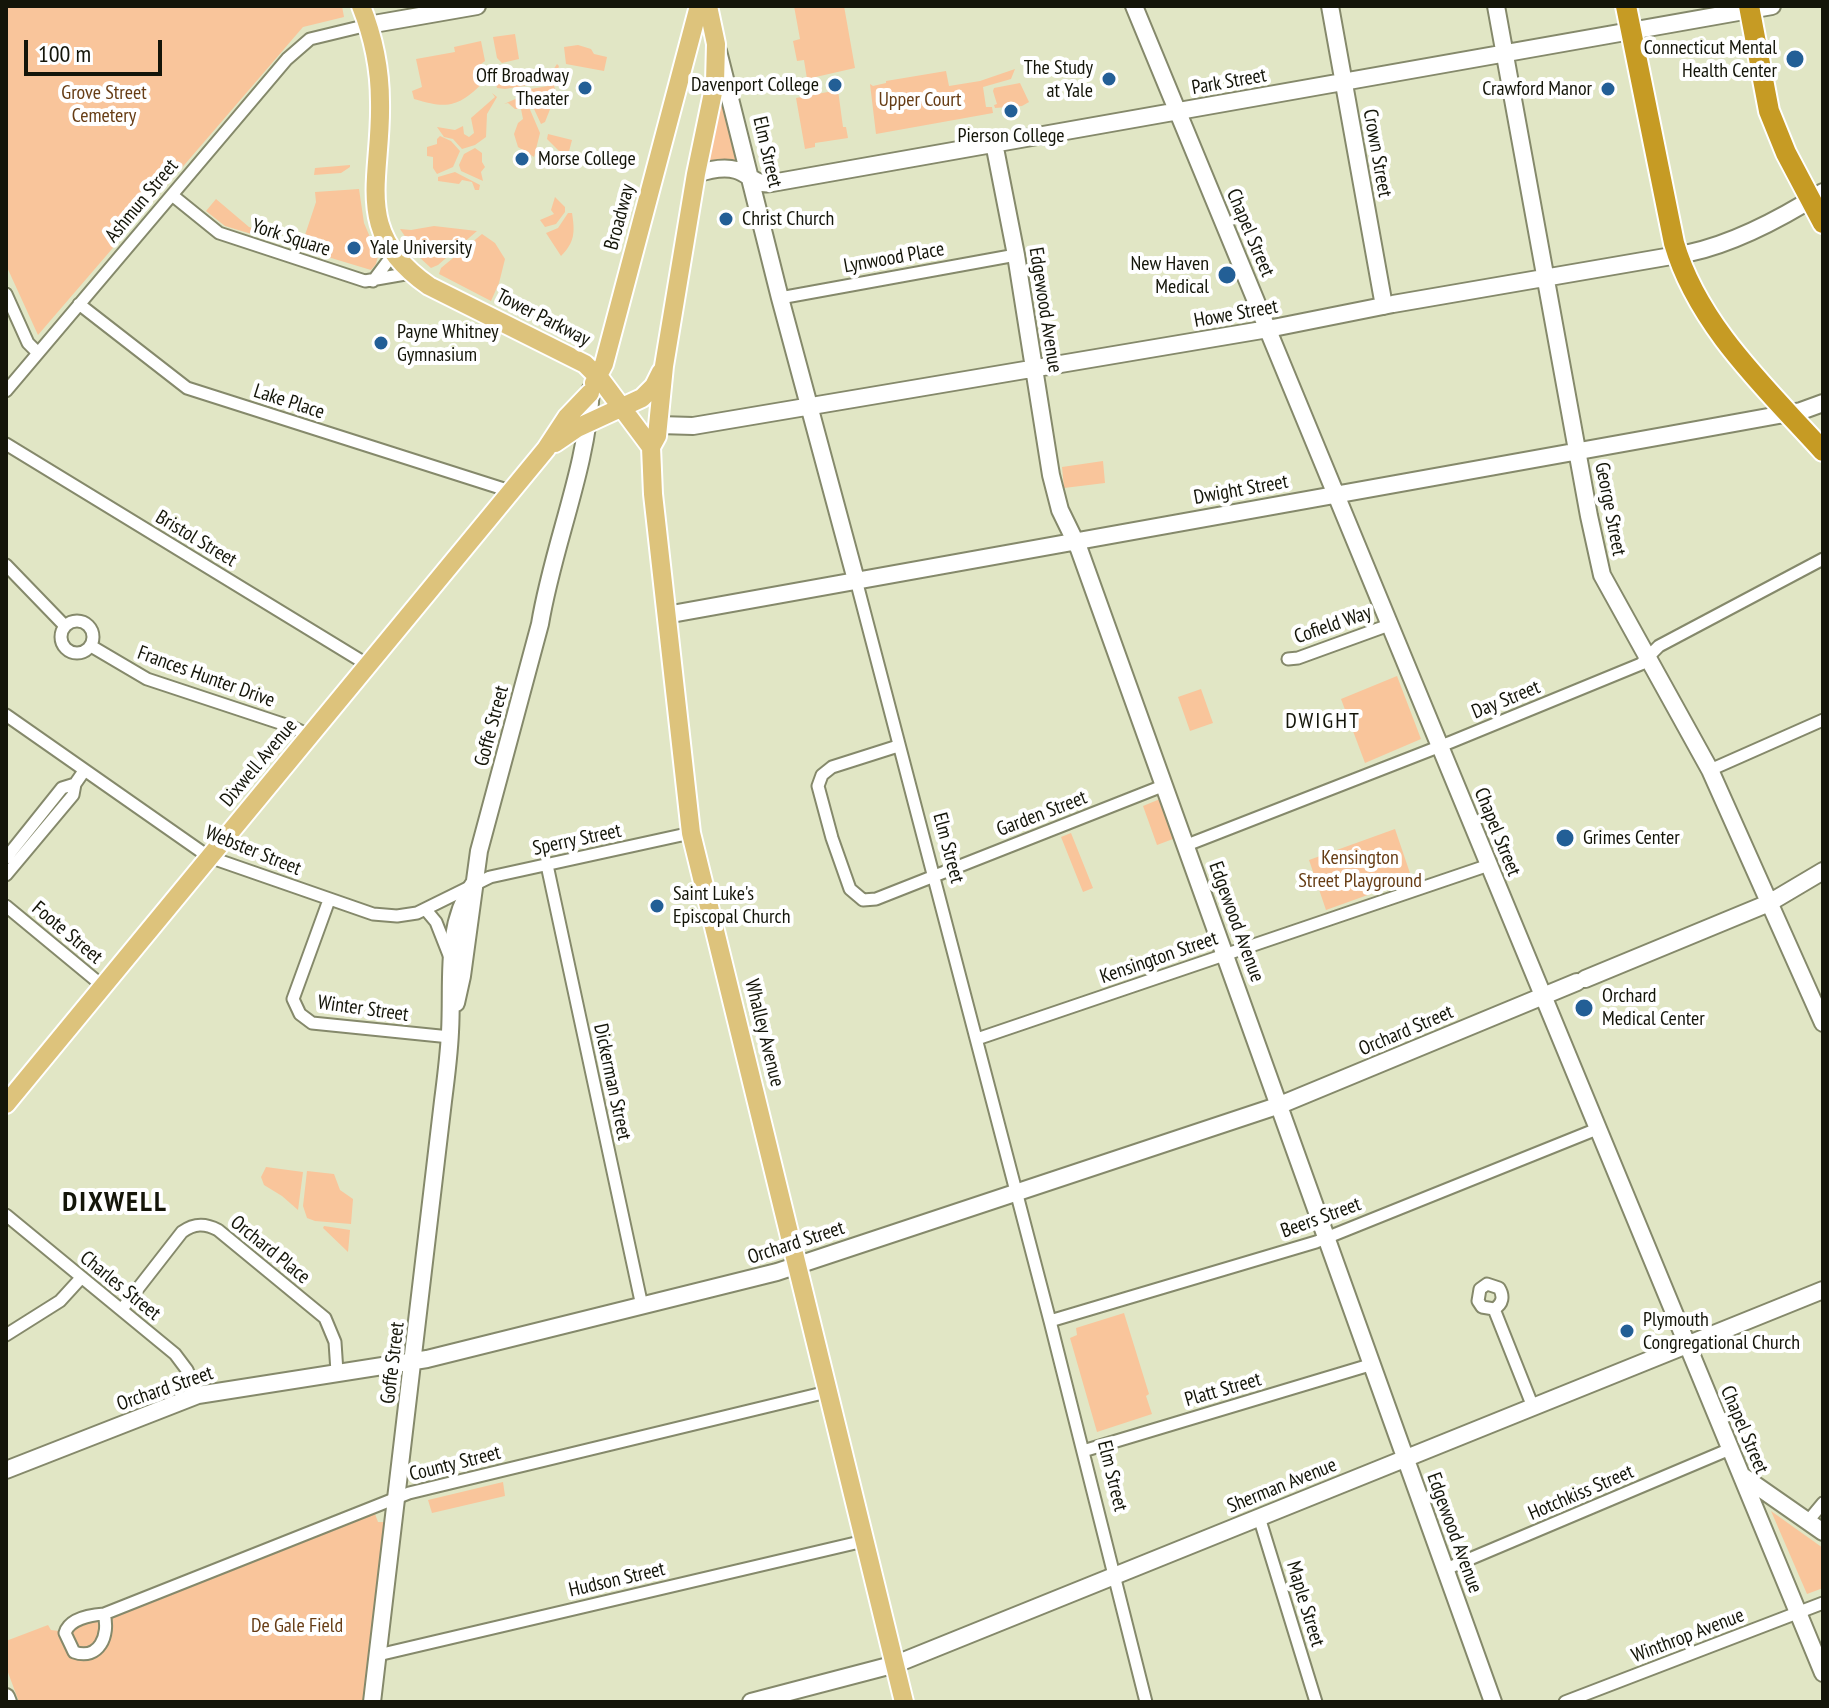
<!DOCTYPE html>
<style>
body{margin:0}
#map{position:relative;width:1829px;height:1708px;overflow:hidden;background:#e1e6c5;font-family:"PT Sans Narrow",sans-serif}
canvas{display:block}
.frame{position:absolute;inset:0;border:8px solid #141509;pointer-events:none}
.scale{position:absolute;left:24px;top:40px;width:138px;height:36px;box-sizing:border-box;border:4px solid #141509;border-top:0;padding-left:10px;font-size:24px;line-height:28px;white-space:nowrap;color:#141509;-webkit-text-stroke:6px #fff;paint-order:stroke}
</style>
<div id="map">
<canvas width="1829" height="1708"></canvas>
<div class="frame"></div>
<div class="scale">100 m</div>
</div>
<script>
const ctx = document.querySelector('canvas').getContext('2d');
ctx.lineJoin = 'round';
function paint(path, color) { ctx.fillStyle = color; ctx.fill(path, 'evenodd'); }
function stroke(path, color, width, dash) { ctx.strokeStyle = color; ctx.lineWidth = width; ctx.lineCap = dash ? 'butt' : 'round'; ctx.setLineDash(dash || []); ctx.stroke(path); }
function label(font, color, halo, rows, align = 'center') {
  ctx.font = font + ' "PT Sans Narrow",sans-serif'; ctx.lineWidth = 8; ctx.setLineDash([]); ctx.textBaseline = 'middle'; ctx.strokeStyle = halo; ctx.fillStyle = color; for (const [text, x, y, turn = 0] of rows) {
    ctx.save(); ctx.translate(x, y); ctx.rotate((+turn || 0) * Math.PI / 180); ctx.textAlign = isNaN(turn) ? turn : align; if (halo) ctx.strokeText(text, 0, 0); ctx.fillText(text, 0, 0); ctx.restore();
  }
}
paint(new Path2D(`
 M6 6H342L344 17 303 27 38 335 6 265Z
 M794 6H844L855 68 807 79 804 60 797 61 793 41 800 39Z
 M515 34 519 59 502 63 497 58 493 37Z
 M481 41 485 61 481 64 485 81C459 106 450 110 414 99L412 91 422 87 416 59 455 52 454 47Z
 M578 45 591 49 594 54 607 57 604 71 566 64 564 47Z
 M557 64 559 66 554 81 505 89 497 88 496 84 505 83 504 77 507 76 508 79 551 73Z
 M1015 69 1011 79 983 87 986 107H992L993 113 876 134 870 84 873 86 886 83V81L946 71 949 86 980 81Z
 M1020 83 1029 102 1022 106 995 108 994 105 997 104 993 91 994 88Z
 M554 85 556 94 545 122 541 124 528 96 519 91Z
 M838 90 843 127H846L848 138 815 143V147L805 149 796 98Z
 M492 93 497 97 487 114 486 137 475 145 462 149 453 139 444 137 437 127 455 130 463 126 464 134 469 137 474 133 471 118 495 97Z
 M520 97 525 98 540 133 534 157 518 147 514 134 518 123 523 119 521 109H515L508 103 504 104Z
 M718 105H723L740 158 736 163 705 165Z
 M548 134 572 140 567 159 547 139Z
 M440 136 451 141 460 151 453 167 437 174 433 168V157L427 156V147L437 144V139Z
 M475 148 482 153V162L485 167 481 172 483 181 461 171 459 165 464 154Z
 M350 165V167L341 173 314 175 315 168Z
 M455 172 480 185 479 190H475L472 182 462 180 459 184 438 181V177Z
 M359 189 364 223 378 256 376 264 371 270 225 226 206 211 216 199 249 227 302 244 316 202 315 192Z
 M555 197 565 207V212L556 224 545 227 540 220 554 214 551 210Z
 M568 213H572C575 232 575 242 561 256L546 233 558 228Z
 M434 226 477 231 438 265 431 268 419 257 400 229 411 230Z
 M482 234 495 243 505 259 499 283 491 301 439 274 441 268Z
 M1103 461 1105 483 1064 488 1062 467Z
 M1397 676 1421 739 1365 763 1341 699Z
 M1201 689 1213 723 1190 731 1178 697Z
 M1160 799 1173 839 1157 845 1143 806Z
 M1395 829 1412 879 1326 910 1309 860Z
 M1071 833 1093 888 1083 892 1061 837Z
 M266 1167 303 1172 298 1210 282 1196 264 1185 261 1177Z
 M307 1171 334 1174 340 1190 353 1199 351 1224 315 1221 307 1218 303 1206Z
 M324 1226 350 1230 348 1252 323 1228Z
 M1124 1313 1149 1394 1146 1396 1152 1414 1097 1432 1070 1338 1077 1335 1076 1328Z
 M503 1482 505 1496 432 1513 428 1500Z
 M1771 1511 1823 1548V1588L1807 1594Z
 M375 1514 378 1522H387L365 1702H19L6 1667V1641L48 1625 51 1630 59 1631 91 1620 121 1614Z`), '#f9c59b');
const street = new Path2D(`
 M172 195 219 233 365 281 411 273
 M373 281 394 253
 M6 294 28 343 38 353
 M780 298 1016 255
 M79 304 187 388 510 491
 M6 391 287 59 310 39 368 25
 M6 444 368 665
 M6 565 65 626
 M856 580 1050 1321 1146 1702
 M61 637a16 16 0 1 1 32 0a16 16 0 1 1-32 0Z
 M91 646 147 679 292 727 311 736
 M1288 659 1298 658 1389 625
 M6 715 209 857 373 914 397 916 417 913 490 877 691 833
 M898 746 832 767 822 775 818 786 832 838 850 889 863 900 876 899 1165 785
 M1710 770 1823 720
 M1187 845 1451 742 1641 664 1659 646 1823 559
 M6 858 62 788 75 784
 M547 865 642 1306
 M6 875 73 795 75 784 84 771
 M329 900 293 999 300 1014 312 1023 450 1037
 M6 906 104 987
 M426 910 436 922 449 955
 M977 1039 1489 865
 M6 1215 175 1354 187 1370 198 1395
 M122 1309 182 1232C194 1223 205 1223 218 1230L325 1318 335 1342 337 1372
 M1494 1309C1503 1304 1504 1296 1499 1288L1487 1284 1480 1289 1478 1301 1482 1307 1494 1309 1533 1407
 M1050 1321 1316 1242 1597 1129
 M6 1335 60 1301 81 1278
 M1083 1451 1373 1364
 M1259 1517 1316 1702
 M1808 1521 1823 1503
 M1446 1569 1730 1449
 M104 1614C110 1635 99 1661 74 1652L65 1633C69 1619 90 1615 104 1614L409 1493 827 1392
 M378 1655 864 1541
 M1565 1702 1823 1603`);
const secondary = new Path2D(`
 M1134 6 1823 1673
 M1330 6 1384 306
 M1496 6 1589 516 1602 575 1710 770 1823 1023
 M368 25 477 6
 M718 51 780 298 856 580
 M994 143 1016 255 1051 475 1060 510 1079 549 1493 1702
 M696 174C708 170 723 166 736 170 750 174 755 186 772 183L1772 6
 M659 425 693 426 1268 329 1393 304 1689 253C1736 243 1782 218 1823 192
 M666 615 1674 434 1801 411 1823 403
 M1585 979 1769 903 1823 871
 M456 1003 462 976 479 851 540 624C553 545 587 469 591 389
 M6 1470 198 1395 427 1359 777 1272 1280 1105 1577 982
 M1744 1477 1823 1532
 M6 1697 8 1702
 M372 1702 443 1101C446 1078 449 1055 450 1032 453 982 444 928 473 885
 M751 1702 896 1664 1823 1290`);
const primary = new Path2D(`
 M361 6C373 36 380 70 380 102 382 179 351 232 429 286L585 364 601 380 651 447
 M708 6 716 44 715 83 696 174 664 366 657 436 651 447 653 494 691 833 904 1702
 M594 383 604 364 699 6
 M555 443 577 428 642 398 654 386 661 372
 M6 1104 546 449 567 417 590 393`);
const highway = new Path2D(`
 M1626 6 1674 243C1698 326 1767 389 1823 451
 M1749 6 1769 111 1786 153 1823 223`);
stroke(street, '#85896b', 15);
stroke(secondary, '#85896b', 20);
stroke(primary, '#fff', 22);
stroke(highway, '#fff', 24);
stroke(street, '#fff', 11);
stroke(secondary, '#fff', 16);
stroke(primary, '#ddc37c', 18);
stroke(highway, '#c69b24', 20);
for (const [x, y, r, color] of [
 [1795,59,10,"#235f96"],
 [1109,79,8,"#235f96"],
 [835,85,8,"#235f96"],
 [585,88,8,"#235f96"],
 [1608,89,8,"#235f96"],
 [1011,111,8,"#235f96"],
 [522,159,8,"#235f96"],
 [726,219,8,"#235f96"],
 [354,248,8,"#235f96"],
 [1227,275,10,"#235f96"],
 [381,343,8,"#235f96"],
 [1565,838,10,"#235f96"],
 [657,906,8,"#235f96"],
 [1584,1008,10,"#235f96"],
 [1627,1331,8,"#235f96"]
]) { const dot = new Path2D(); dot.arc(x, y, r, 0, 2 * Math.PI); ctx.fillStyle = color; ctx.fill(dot); stroke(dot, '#fff', 3); }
label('20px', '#141509', '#fff', [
 ["Connecticut Mental",1777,48,"right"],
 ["Health Center",1777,71,"right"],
 ["The Study",1093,68,"right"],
 ["at Yale",1093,91,"right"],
 ["Off Broadway",569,76,"right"],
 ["Theater",569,99,"right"],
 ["Davenport College",819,85,"right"],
 ["Crawford Manor",1592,89,"right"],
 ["Pierson College",1011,136,"center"],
 ["Morse College",538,159],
 ["Christ Church",742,219],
 ["Yale University",370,248],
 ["New Haven",1209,264,"right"],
 ["Medical",1209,287,"right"],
 ["Payne Whitney",397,332],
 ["Gymnasium",397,355],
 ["Grimes Center",1583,838],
 ["Saint Luke's",673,894],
 ["Episcopal Church",673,917],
 ["Orchard",1602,996],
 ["Medical Center",1602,1019],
 ["Plymouth",1643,1320],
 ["Congregational Church",1643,1343]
], 'left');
label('20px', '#141509', '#fff', [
 ["Park Street",1229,82,-10],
 ["Elm Street",767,152,77],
 ["Crown Street",1377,153,80],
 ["Ashmun Street",142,201,-50],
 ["Broadway",620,217,-75],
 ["Chapel Street",1250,233,67],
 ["York Square",291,238,18],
 ["Lynwood Place",894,258,-10],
 ["Edgewood Avenue",1045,310,81],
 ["Howe Street",1236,314,-10],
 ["Tower Parkway",543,318,27],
 ["Lake Place",289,402,18],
 ["Dwight Street",1241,490,-10],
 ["George Street",1610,509,79],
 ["Bristol Street",196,539,31],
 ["Cofield Way",1333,625,-19],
 ["Frances Hunter Drive",206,677,20],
 ["Day Street",1506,700,-22],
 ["Goffe Street",492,726,-75],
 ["Dixwell Avenue",259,763,-50],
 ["Garden Street",1042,814,-21],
 ["Chapel Street",1497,832,68],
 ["Sperry Street",577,840,-12],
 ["Elm Street",948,848,75],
 ["Webster Street",253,851,22],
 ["Edgewood Avenue",1236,922,70],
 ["Foote Street",67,933,40],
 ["Kensington Street",1159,958,-19],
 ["Winter Street",363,1009,8],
 ["Orchard Street",1406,1031,-23],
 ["Whalley Avenue",764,1033,76],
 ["Dickerman Street",612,1082,78],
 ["Beers Street",1321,1218,-20],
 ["Orchard Street",796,1243,-18],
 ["Orchard Place",270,1250,39],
 ["Charles Street",120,1286,39],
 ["Goffe Street",393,1363,-83],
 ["Orchard Street",165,1389,-19],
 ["Platt Street",1223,1390,-16],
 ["Chapel Street",1744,1430,67],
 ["County Street",455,1464,-14],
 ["Elm Street",1112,1476,76],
 ["Sherman Avenue",1282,1486,-22],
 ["Hotchkiss Street",1581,1493,-23],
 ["Edgewood Avenue",1454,1533,70],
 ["Hudson Street",617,1580,-13],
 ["Maple Street",1305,1604,73],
 ["Winthrop Avenue",1688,1636,-21]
]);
label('20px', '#673d15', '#fff', [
 ["Grove Street",104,93],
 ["Cemetery",104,116],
 ["Upper Court",920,100],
 ["Kensington",1360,858],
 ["Street Playground",1360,881],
 ["De Gale Field",297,1626]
]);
ctx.letterSpacing = '2px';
label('22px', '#141509', '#fff', [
 ["DWIGHT",1323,722]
]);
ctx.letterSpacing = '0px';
ctx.letterSpacing = '2px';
label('bold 28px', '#141509', '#fff', [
 ["DIXWELL",115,1203]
]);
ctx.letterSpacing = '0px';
</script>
